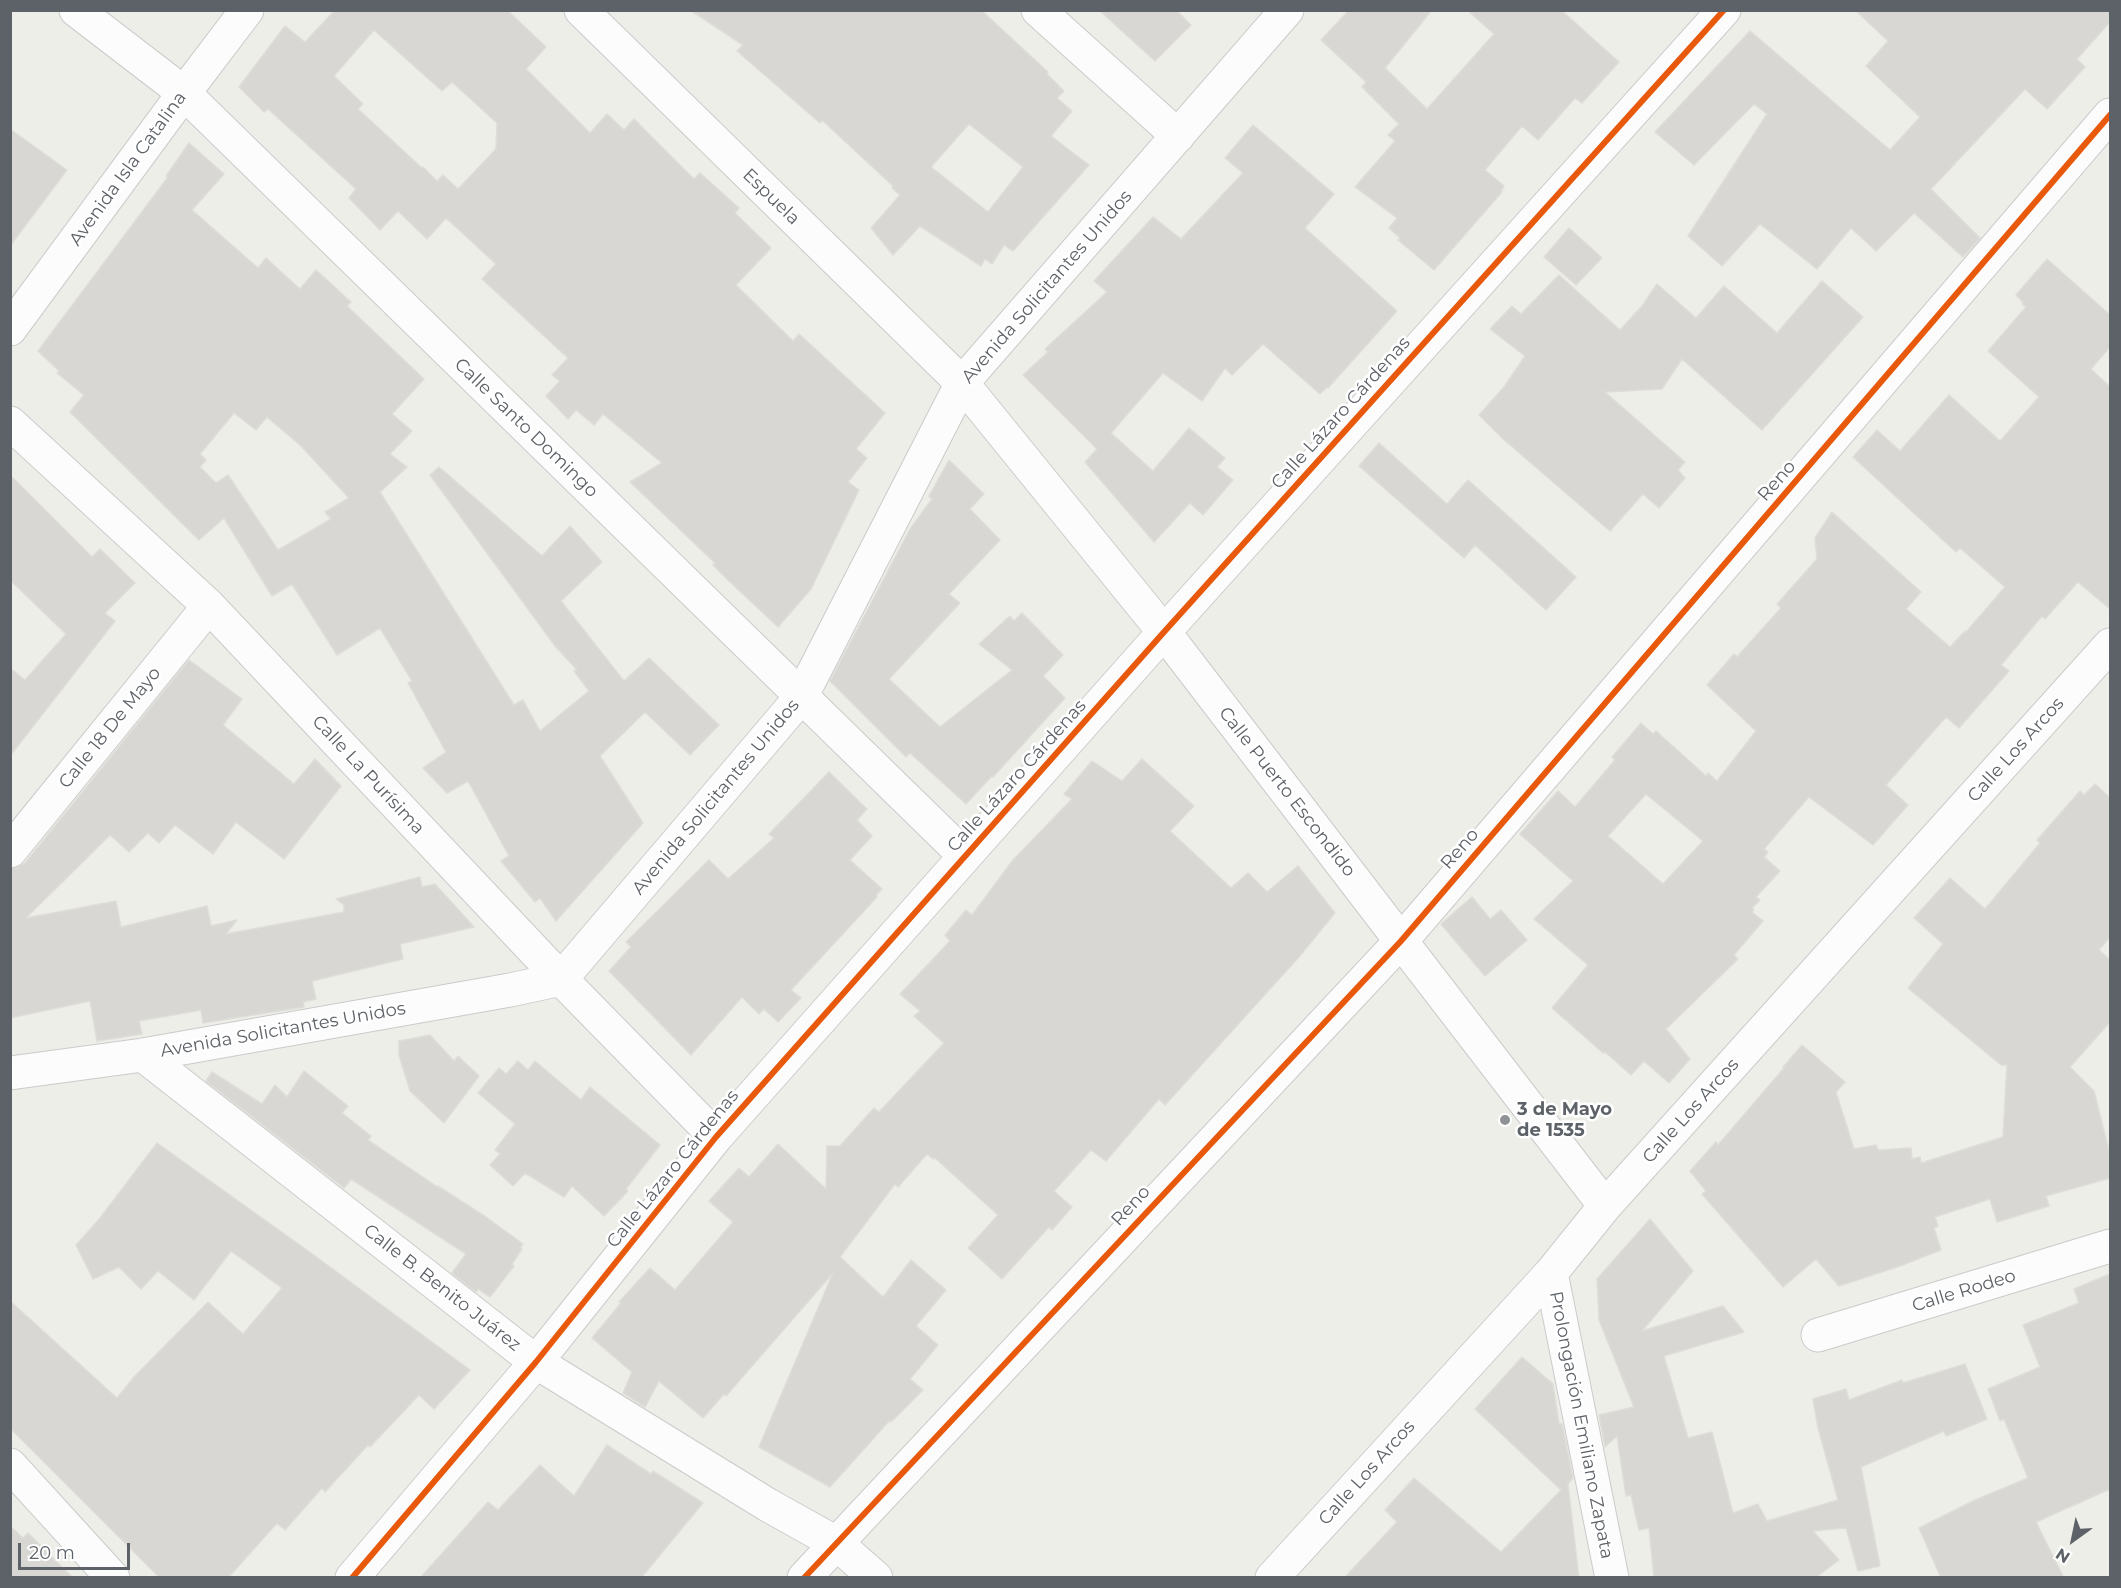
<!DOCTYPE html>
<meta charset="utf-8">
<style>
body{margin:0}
#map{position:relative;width:2121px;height:1588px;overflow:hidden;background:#eeeee9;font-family:Montserrat,sans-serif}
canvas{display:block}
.frame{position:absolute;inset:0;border:12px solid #5d6268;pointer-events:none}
.north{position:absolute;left:2043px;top:1510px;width:60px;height:60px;-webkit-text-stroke:4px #fff;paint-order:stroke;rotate:213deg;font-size:16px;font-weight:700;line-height:24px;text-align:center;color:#5d6268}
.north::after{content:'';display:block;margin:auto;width:21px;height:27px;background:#5d6268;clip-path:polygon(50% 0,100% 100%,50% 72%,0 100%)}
.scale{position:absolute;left:18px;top:1543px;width:112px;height:27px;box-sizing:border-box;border:3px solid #5d6268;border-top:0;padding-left:8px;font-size:18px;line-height:21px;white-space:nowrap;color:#5d6268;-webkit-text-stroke:4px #fff;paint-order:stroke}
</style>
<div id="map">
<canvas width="2121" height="1588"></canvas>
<div class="frame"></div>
<div class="north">N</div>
<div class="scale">20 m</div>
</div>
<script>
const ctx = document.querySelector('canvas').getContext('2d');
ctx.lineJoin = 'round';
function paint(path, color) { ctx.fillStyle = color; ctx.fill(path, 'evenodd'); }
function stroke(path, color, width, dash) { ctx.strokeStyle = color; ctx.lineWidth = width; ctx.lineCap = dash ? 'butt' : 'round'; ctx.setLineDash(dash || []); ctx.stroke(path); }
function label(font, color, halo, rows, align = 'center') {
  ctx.font = font + ' Montserrat,sans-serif'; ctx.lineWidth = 5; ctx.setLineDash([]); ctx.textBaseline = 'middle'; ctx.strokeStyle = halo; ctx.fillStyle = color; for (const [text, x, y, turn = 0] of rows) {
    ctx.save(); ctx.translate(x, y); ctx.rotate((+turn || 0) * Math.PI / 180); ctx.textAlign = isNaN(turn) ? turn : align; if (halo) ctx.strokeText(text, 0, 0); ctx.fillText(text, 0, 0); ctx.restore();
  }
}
const building = new Path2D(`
 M335 10H507L546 47 526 69 590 133 607 114 624 130 634 119 694 179 700 173 739 208 735 213 771 248 736 285 793 341 799 334 885 413 856 449 867 458 848 482 859 490 811 589 778 627 729 581 713 565 715 563 630 482 662 463 603 414 594 425 576 410 568 419 546 396 560 381 552 375 568 358 482 279 496 264 446 218 427 239 398 211 380 230 349 198 356 189 268 109 264 112 239 87 285 26 305 42ZM374 30 442 91 452 82 497 123 496 149 458 189 443 175 437 181 423 167 422 168 358 109 363 104 334 76Z
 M690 10H981L1048 72 1047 74 1064 91 1057 98 1072 111 1051 136 1089 165 1013 251 1004 245 992 264 985 259 981 266 920 226 893 255 871 228 900 195 892 188 893 186 822 120 820 123 737 51 743 45ZM969 124 1023 167 988 212 931 167Z
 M1099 10H1176L1191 25 1155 61Z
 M1349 10H1432L1385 68 1427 109 1494 34 1467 10H1561L1619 62 1582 103 1575 98 1538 140 1522 126 1485 170 1504 186 1501 191 1502 192 1434 270 1398 240 1400 238 1389 228 1397 218 1355 187 1395 141 1388 135 1399 124 1362 87 1366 82 1321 40Z
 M1855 10H2110V22L2077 59 2085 67 2047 109 2025 89 1931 189 1980 238 1963 257 1914 213 1876 251 1851 228 1817 269 1760 224 1722 266 1688 236 1767 114 1754 104 1694 165 1655 132 1750 31 1890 150 1920 117 1866 66 1888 41Z
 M1253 125 1334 194 1305 228 1397 311 1328 388 1327 387 1320 394 1263 344 1232 375 1225 368 1202 401 1163 373 1111 433 1153 471 1189 428 1225 458 1217 467 1233 480 1203 515 1190 503 1154 542 1085 462 1097 449 1023 375 1048 352 1045 349 1107 292 1094 281 1153 217 1181 239 1243 173 1225 158Z
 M10 129 67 170 10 246Z
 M189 143 224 174 192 210 258 268 266 258 300 289 316 270 351 302 347 306 424 379 392 414 412 431 390 454 407 467 380 492 514 705 523 700 540 731 589 691 574 671 577 670 555 646 430 475 439 467 542 556 570 526 602 562 561 601 624 681 649 658 719 725 690 755 645 712 600 756 643 823 556 921 540 898 535 902 501 861 509 856 468 781 447 793 423 768 446 752 408 683 412 681 380 628 337 655 292 584 272 596 224 518 199 540 70 412 84 395 57 373 59 371 38 351 168 177 166 176ZM234 413 256 430 267 417 300 445 349 498 325 512 331 519 278 550 228 475 216 483 200 467 206 460 200 454Z
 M1569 228 1602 258 1576 285 1544 257Z
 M2047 259 2110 315V347L2091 369 2110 387V609L2078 582 2045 619 2042 616 2001 665 2009 671 1959 728 1946 717 1886 785 1908 805 1873 845 1809 797 1764 849 1768 852 1764 857 1780 871 1756 897 1760 900 1752 908 1754 910 1752 912 1763 921 1734 955 1738 959 1666 1029 1690 1059 1669 1083 1644 1061 1631 1075 1605 1052 1603 1053 1552 1008 1588 965 1534 919 1573 881 1520 834 1558 791 1575 807 1615 760 1612 757 1641 723 1653 734 1656 731 1706 776 1708 773 1717 781 1756 731 1707 685 1734 654 1737 657 1781 608 1777 604 1817 559 1815 538 1832 512 1921 592 1906 609 1950 647 1965 631 1966 632 2005 587 1960 548 1956 552 1853 457 1877 430 1900 451 1949 395 2000 441 2039 397 1988 351 2026 307 2022 304 2023 302 2016 295ZM1646 794 1703 841 1663 884 1608 836Z
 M1559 275 1620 330 1642 306 1657 284 1696 318 1724 286 1777 333 1822 281 1863 317 1762 430 1682 359 1662 389 1605 392 1685 462 1678 470 1685 478 1659 508 1643 494 1610 531 1503 439 1479 415 1504 387 1525 356 1490 329 1512 306 1521 314Z
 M1379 443 1447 504 1468 480 1576 577 1546 610 1475 545 1464 558 1359 466Z
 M949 460 984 494 970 509 1000 540 949 594 960 603 889 679 940 727 1012 670 979 644 1010 616 1014 621 1022 613 1063 655 1043 676 1065 698 993 777 992 776 966 804 910 753 906 757 830 681 910 529 932 499 929 496Z
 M10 475 92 557 100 549 135 583 105 613 115 621 10 756V668L25 680 66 634 10 580Z
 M189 660 242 699 223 725 294 784 315 759 341 786 284 859 236 822 213 854 175 825 159 843 148 833 129 852 110 835 26 918 116 901 121 927 207 906 211 926 237 920 226 934 344 912V905L336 899 420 877 422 887 435 884 474 927 400 944 403 959 312 981 316 999 303 1002 304 1007 203 1023 201 1010 139 1021 142 1034 97 1041 90 1001 10 1018V869L17 868 25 863Z
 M1142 759 1194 806 1170 831 1231 888 1248 873 1267 892 1298 866 1335 913 1299 957 1165 1105 1159 1099 1106 1161 1091 1150 1054 1191 1072 1207 1052 1230 1049 1227 1002 1279 968 1248 998 1215 935 1158 933 1159 927 1154 898 1187 895 1184 840 1257 883 1297 911 1260 946 1290 916 1326 938 1345 910 1379 923 1390 891 1422 890 1420 830 1487 759 1447 833 1273 726 1396 724 1394 703 1418 659 1381 645 1407 623 1393 632 1372 592 1338 621 1303 619 1302 650 1268 675 1290 733 1222 709 1201 739 1168 749 1177 778 1144 826 1189 827 1146H840L874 1108 879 1112 944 1043 914 1016 920 1011 900 994 950 941 945 935 966 910 972 915 1013 860 1072 799 1064 794 1092 761 1122 781Z
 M829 772 867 809 857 820 872 836 850 860 882 889 876 895 877 897 791 990 801 998 778 1022 764 1009 759 1014 742 997 691 1055 609 971 631 947 626 942 709 860 728 879 774 838 769 834Z
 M2095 784 2110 798V937L2099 950 2110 960V1022L2070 1067 2094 1091 2110 1155V1178L2046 1196 2049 1206 1997 1222 1990 1199 1935 1217 1938 1226 1934 1228 1941 1250 1900 1266 1839 1286 1816 1259 1783 1287 1702 1194 1706 1191 1690 1171 1716 1142 1718 1145 1784 1068 1783 1067 1802 1045 1845 1082 1836 1092 1854 1149 1876 1145 1878 1150 1911 1148 1912 1159 1920 1157 1921 1163 2003 1137 2007 1065H2001L1908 988 1943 944 1914 918 1950 878 1985 909 2040 843 2037 840 2080 791 2084 795Z
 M1472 897 1490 919 1501 910 1527 940 1485 976 1441 924Z
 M430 1035 454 1061 458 1056 479 1076 444 1123 410 1091 399 1055V1041Z
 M518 1061 528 1070 535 1061 581 1100 590 1087 660 1145 626 1189 628 1191 604 1216 572 1186 564 1197 525 1173 513 1186 490 1165 500 1154 495 1150 515 1124 478 1093 499 1068 506 1074Z
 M304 1071 348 1106 342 1113 371 1136 368 1140 439 1188 438 1186 486 1217 523 1244 520 1248 522 1249 512 1264 514 1266 490 1297 478 1289 476 1292 452 1273 466 1254 351 1179 344 1188 206 1081 212 1072 262 1104 275 1085 287 1097Z
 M157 1143 311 1253 470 1370 434 1409 419 1395 370 1447 368 1445 325 1492 322 1488 285 1530 277 1523 228 1578H160L10 1428V1301L117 1398 134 1377 208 1302 243 1334 282 1288 231 1251 194 1300 158 1271 141 1289 119 1267 93 1279 76 1245 101 1217 100 1218Z
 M1650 1219 1693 1271 1642 1331 1723 1306 1744 1332 1664 1356 1688 1438 1712 1432 1733 1513 1758 1504 1767 1521 1838 1500 1818 1428 1813 1399 1846 1389 1849 1400 1902 1380 1903 1383 1965 1364 1987 1419 1946 1436 1944 1431 1861 1467 1880 1566 1858 1571 1846 1528 1813 1531 1839 1560 1815 1578H1654L1649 1528 1639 1530 1631 1495 1626 1496 1617 1436 1605 1447 1599 1415 1634 1407 1599 1320 1597 1279Z
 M2110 1274V1489L2036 1522 2064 1578H1941L1919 1528 1973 1501 2028 1478 2004 1419 2000 1421 1988 1389 2040 1367 2023 1325 2079 1303 2074 1289Z
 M1522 1357 1553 1384 1559 1424H1562L1573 1478 1568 1484 1579 1578H1344L1397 1522 1385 1510 1414 1478 1501 1552 1561 1490 1475 1409Z
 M607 1445 651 1474 653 1471 703 1503 641 1578H420L488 1502 498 1510 540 1465 574 1496Z
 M10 1526 23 1538 28 1533 73 1578H10Z`);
paint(building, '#d8d7d4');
stroke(building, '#deddd8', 1.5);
const minor = new Path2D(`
 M76 10 184 93 965 856
 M1038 10 1178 136
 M10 329 184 93 247 10
 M10 423 209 606 561 979 716 1137
 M10 851 209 606
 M143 1055 536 1362 768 1505 836 1543 876 1578
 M10 1073 143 1055 510 990 561 979 801 697 962 383 1287 10
 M1605 1206 1401 941 2110 115
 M1551 1273 1612 1578
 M1818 1335 2110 1246
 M10 1465 113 1578
 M352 1578 536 1362 716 1137 1164 632 1724 10
 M1272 1578 1551 1273 1605 1206 2110 645`);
const tertiary = new Path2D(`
 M581 10 962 383 1164 632 1401 941 804 1578`);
stroke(minor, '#cacbca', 35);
stroke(tertiary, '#cacbca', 35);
stroke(minor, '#fcfcfc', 33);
stroke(tertiary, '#fcfcfc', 33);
stroke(new Path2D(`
 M352 1578 536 1362 716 1137 1164 632 1724 10
 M804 1578 1401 941 2110 115`), '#e8590c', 6);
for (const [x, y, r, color] of [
 [1505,1120,6,"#909395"]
]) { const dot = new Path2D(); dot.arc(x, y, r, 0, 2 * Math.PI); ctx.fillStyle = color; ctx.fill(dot); stroke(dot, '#fff', 2); }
label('18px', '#5d6268', '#fff', [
 ["Avenida Isla Catalina",128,169,-54],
 ["Espuela",771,197,44],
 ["Avenida Solicitantes Unidos",1047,287,-49],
 ["Calle Lázaro Cárdenas",1341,413,-48],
 ["Calle Santo Domingo",526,428,44],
 ["Reno",1777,481,-49],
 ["Calle 18 De Mayo",110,728,-51],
 ["Calle Los Arcos",2016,750,-48],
 ["Calle La Purísima",368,775,47],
 ["Calle Lázaro Cárdenas",1017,776,-48],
 ["Calle Puerto Escondido",1287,792,52],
 ["Avenida Solicitantes Unidos",716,797,-50],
 ["Reno",1460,849,-49],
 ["Avenida Solicitantes Unidos",283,1030,-10],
 ["Calle Los Arcos",1691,1111,-48],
 ["Calle Lázaro Cárdenas",673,1169,-51],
 ["Reno",1131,1206,-47],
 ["Calle B. Benito Juárez",442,1288,38],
 ["Calle Rodeo",1964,1291,-17],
 ["Prolongación Emiliano Zapata",1581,1425,79],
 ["Calle Los Arcos",1367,1473,-48]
]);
label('bold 18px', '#5d6268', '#fff', [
 ["3 de Mayo",1517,1110],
 ["de 1535",1517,1131]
], 'left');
</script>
